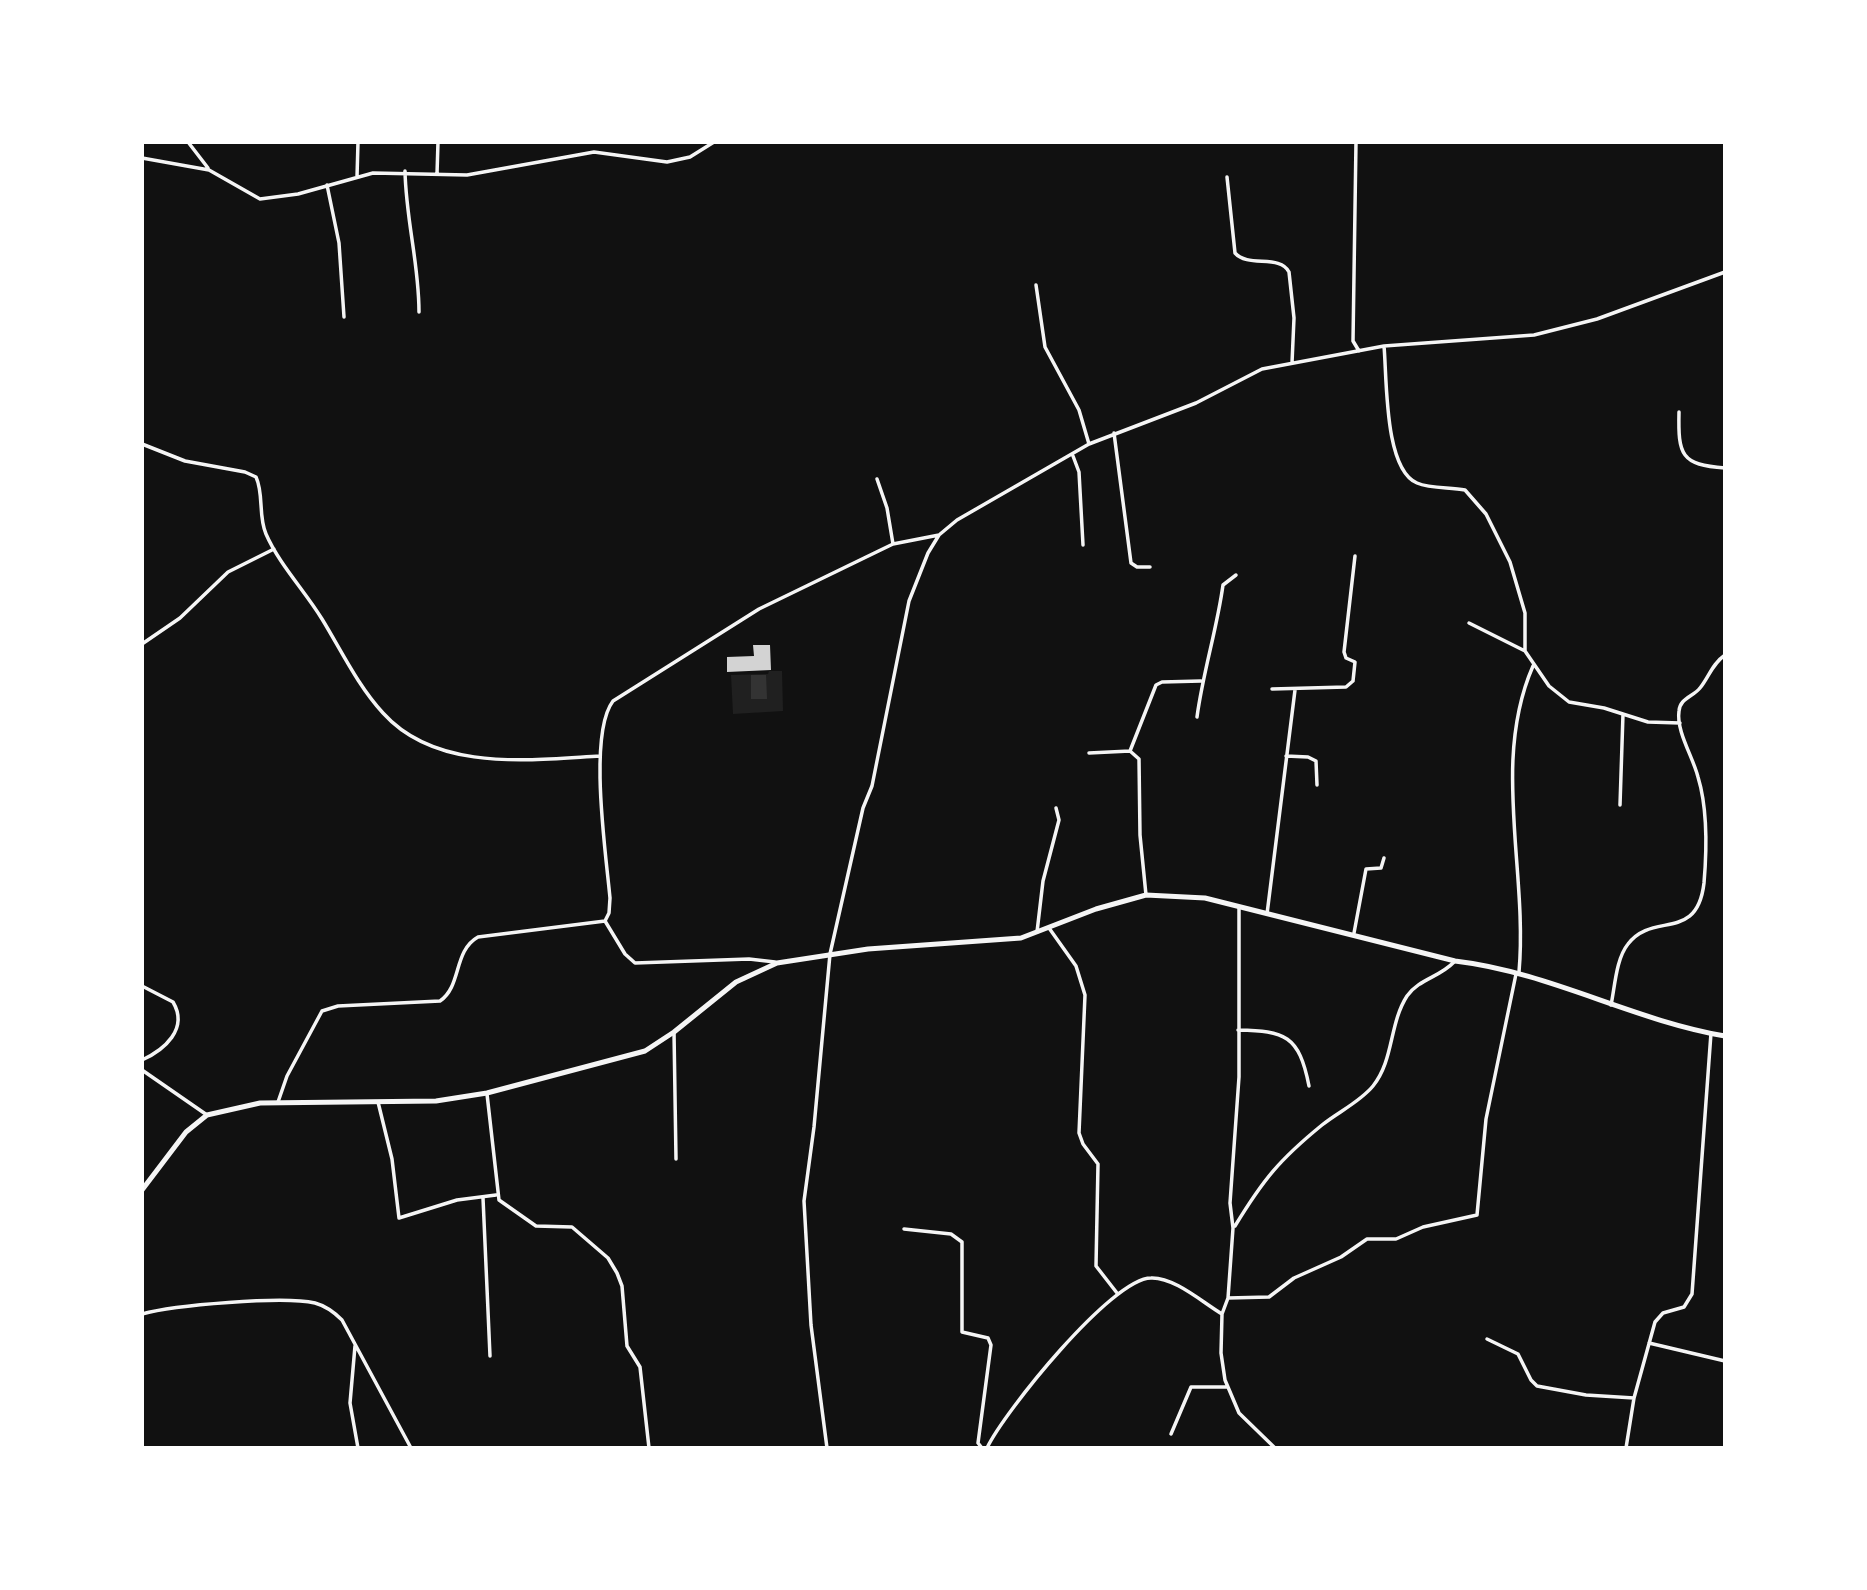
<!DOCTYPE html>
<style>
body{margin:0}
#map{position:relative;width:1867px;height:1590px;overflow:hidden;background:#111;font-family:Helvetica,sans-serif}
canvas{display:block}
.frame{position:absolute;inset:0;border:144px solid #fff;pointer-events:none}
</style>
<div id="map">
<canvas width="1867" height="1590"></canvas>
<div class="frame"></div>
</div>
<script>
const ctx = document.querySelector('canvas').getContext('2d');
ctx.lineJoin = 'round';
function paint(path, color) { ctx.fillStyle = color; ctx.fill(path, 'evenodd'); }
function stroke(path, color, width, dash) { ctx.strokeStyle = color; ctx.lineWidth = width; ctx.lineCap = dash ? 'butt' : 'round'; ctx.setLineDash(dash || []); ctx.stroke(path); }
paint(new Path2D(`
 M769 671H782L783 711 733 714 731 675 768 674Z`), '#202020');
paint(new Path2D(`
 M751 675H766L767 699H751Z`), '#333');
paint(new Path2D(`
 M753 645H770L771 670 727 672V657L754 656Z`), '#d3d3d3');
stroke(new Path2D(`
 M188 142 208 168
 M1356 142 1353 341 1359 351
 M142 158 209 170 260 199 298 194 373 173 467 175 594 152 667 162 690 157 714 142
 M405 171C406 221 419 263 419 312
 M437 174 438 142
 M357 177 358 142
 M1227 177 1235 253C1248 268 1280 254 1289 272L1294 318 1292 363
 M327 185 339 243 344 317
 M1036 285 1045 347 1079 410 1089 444
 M1384 346C1387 378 1384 469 1417 483 1431 489 1450 487 1465 490L1486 514 1510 562 1525 613V651L1549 686 1569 702 1604 708 1648 722 1680 723
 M1679 412C1678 455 1681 465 1725 468
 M1114 433 1131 563 1137 567H1150
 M142 444 185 461 245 472 256 477C264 494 258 516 266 534 279 564 305 591 322 619 341 650 358 686 383 713 436 772 528 760 600 756
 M1073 456 1079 472 1083 545
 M877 479 887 508 893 544
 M1469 623 1525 651
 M142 644 180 618 228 572 274 549
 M1272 689 1346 687 1353 681 1355 662 1346 658 1344 652 1355 556
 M1197 717C1203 672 1217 629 1223 585L1236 575
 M1130 751 1156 685 1162 682 1201 681
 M1089 753 1130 751 1139 759 1140 835 1146 895
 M1286 756 1308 757 1316 761 1317 785
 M1620 805 1623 714
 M1239 907V1077L1230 1203 1233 1228 1228 1298 1222 1314 1221 1353 1225 1380 1239 1413 1275 1448
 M1267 914 1295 690
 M605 921 625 954 635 963 749 959 775 962
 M1049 928 1076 966 1085 995 1079 1133 1083 1144 1098 1164 1096 1266 1117 1293
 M1037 932 1043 881 1059 820 1056 808
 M1354 933 1366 869 1381 868 1384 858
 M1519 972C1528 871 1491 762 1533 666
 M142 986 173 1002C189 1029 164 1050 142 1060
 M1611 1005C1615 986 1616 959 1628 944 1653 911 1697 943 1704 883 1707 848 1708 810 1698 777 1693 757 1676 731 1679 711 1680 698 1693 697 1700 688 1709 677 1712 664 1725 655
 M1238 1030C1285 1031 1299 1035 1309 1086
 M674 1032 676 1159
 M142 1070 207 1115
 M487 1094 499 1200 536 1226 572 1227 608 1258 617 1273 622 1286 627 1346 640 1367 649 1448
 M278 1102 287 1076 322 1011 338 1006 440 1001C462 986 453 951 478 937L605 921 609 913 610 898C606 854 588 734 613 701L759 609 893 544 939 535
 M378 1102 392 1159 399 1218 457 1200 496 1195
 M483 1198 490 1356
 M1235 1226C1263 1180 1279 1160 1322 1125 1338 1112 1360 1102 1373 1086 1394 1060 1389 1024 1407 996 1419 979 1440 977 1454 962
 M904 1229 951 1234 962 1242V1332L988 1338 991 1345 978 1443 982 1448
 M1228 1298 1269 1297 1294 1278 1341 1257 1367 1239H1396L1423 1227 1477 1215 1486 1119 1516 974
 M142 1314C174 1305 283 1296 315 1303 326 1306 334 1312 342 1320L411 1448
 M1487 1339 1518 1354 1531 1380 1537 1386 1586 1395 1634 1398
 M1649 1343 1725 1361
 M355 1346 350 1403 358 1448
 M1171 1434 1191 1387H1228
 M827 1448 811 1325 804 1201 814 1127 830 954 863 808 872 786 909 601 928 553 939 535 957 520 1089 444 1196 403 1262 369 1384 346 1534 335 1597 319 1725 272
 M987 1448C1004 1412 1112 1278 1151 1278 1174 1277 1202 1302 1222 1314
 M1626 1448 1634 1398 1655 1322 1663 1313 1684 1307 1692 1294 1711 1033`), '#f5f5f5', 3.5);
stroke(new Path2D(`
 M142 1190 186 1132 207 1115 260 1103 436 1101 487 1093 645 1051 674 1032 736 982 777 963 868 949 1021 938 1096 909 1146 895 1205 898 1455 961C1549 972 1632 1020 1725 1036`), '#f5f5f5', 5);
</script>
